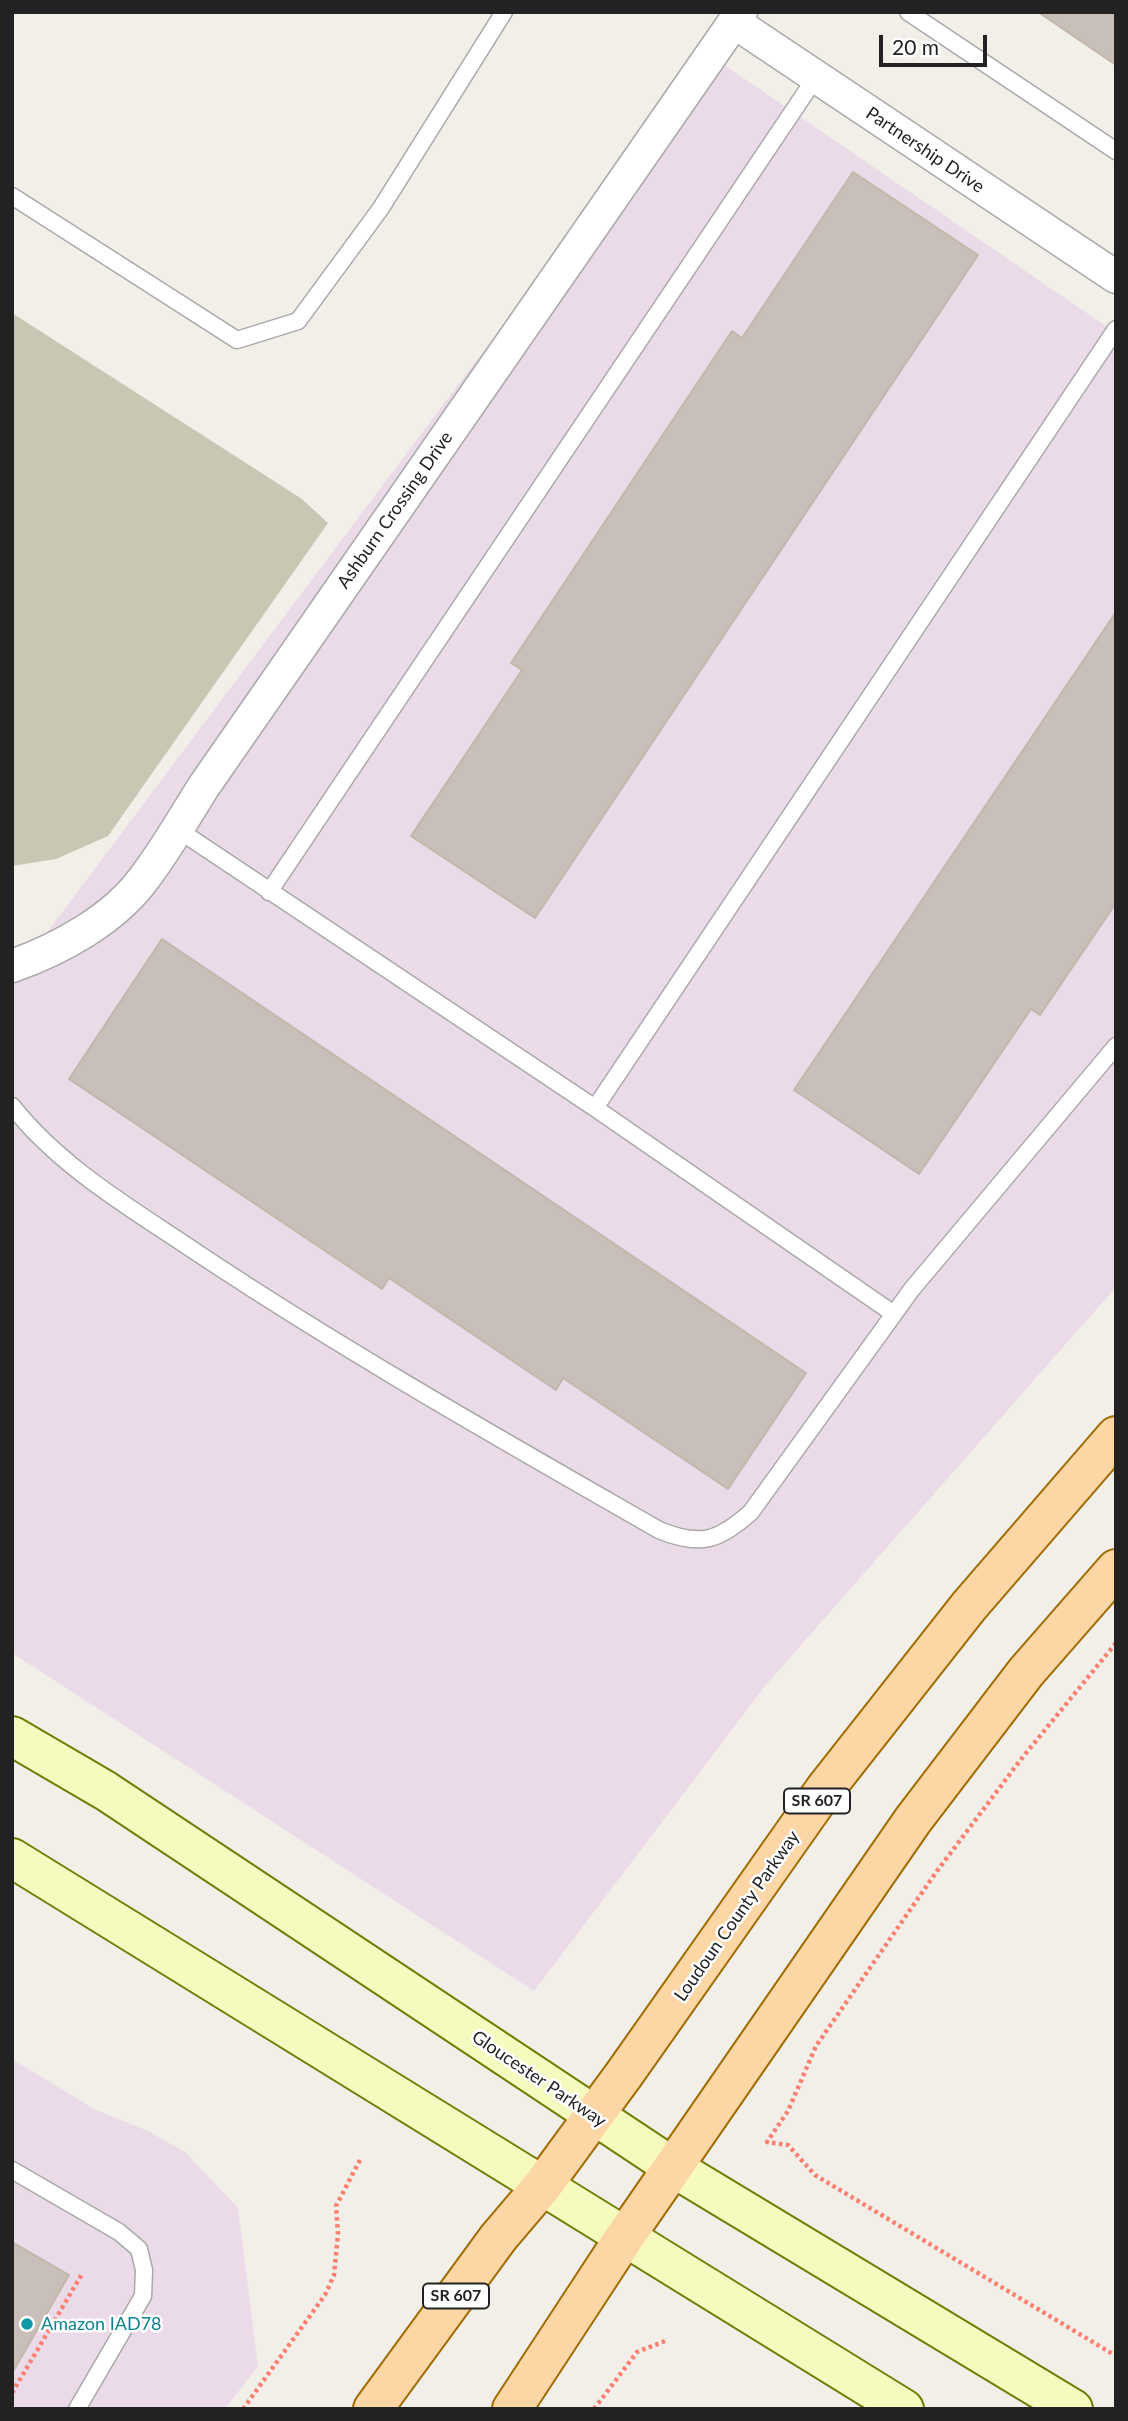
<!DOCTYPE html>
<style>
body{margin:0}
#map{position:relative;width:1128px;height:2421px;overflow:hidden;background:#f2efe9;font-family:Lato,sans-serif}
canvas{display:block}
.frame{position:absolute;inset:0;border:14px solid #222;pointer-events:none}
.scale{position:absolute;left:879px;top:35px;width:108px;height:32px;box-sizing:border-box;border:4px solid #222;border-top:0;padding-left:9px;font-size:21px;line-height:24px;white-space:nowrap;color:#222;-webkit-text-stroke:5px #fff;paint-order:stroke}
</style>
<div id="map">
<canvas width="1128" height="2421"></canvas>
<div class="frame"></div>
<div class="scale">20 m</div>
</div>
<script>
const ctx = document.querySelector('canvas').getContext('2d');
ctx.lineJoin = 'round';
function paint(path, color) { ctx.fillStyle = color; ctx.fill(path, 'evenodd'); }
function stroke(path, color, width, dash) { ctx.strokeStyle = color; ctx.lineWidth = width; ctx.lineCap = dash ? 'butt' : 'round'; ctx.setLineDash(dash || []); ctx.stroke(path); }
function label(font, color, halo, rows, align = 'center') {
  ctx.font = font + ' Lato,sans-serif'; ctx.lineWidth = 5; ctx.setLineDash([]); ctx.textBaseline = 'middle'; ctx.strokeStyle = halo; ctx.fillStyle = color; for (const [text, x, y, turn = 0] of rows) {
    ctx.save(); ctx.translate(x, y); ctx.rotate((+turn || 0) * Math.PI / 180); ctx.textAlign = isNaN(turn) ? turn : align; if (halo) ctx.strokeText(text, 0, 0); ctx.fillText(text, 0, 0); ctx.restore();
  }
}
paint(new Path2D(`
 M707 53 1116 333V1287L765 1686 534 1991 12 1653V979Z
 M12 2059 96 2110 148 2131 185 2152 238 2208 258 2366 225 2409H12Z`), '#ebdbe8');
paint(new Path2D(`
 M12 313 302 499 328 523 108 836 56 859 12 866Z`), '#c7c7b4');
const building = new Path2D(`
 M1038 12H1116V65Z
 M853 172 978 255 535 918 411 836 522 670 511 663 732 331 742 338Z
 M1116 612V903L1040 1015 1031 1009 919 1174 794 1090Z
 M162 939 806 1373 728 1489 563 1378 556 1390 389 1278 382 1289 69 1079Z
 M12 2242 69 2275 12 2373Z`);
paint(building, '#c7bfb8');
stroke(building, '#c4b6ab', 2);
const lane = new Path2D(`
 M908 12 1116 151
 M12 196 237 340 298 321 381 208 504 12
 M177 829 595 1108 894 1314
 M269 892 816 77
 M12 1106C62 1169 134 1210 199 1254 348 1353 504 1441 659 1530 700 1547 719 1541 751 1512L912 1289 1116 1046
 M595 1108 1116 329
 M12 2170 119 2232 139 2249 144 2270 143 2296 77 2409`);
const street = new Path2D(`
 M734 22 1116 277
 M12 966C60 949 115 919 145 877 167 848 185 816 204 786L741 12`);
const secondary = new Path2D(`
 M12 1736 106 1791 674 2168 1073 2409
 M12 1858 904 2409`);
const primary = new Path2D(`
 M373 2409 498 2238 543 2185 625 2073 825 1789 969 1606 1116 1436
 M512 2409 624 2238 913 1820 1026 1672 1116 1569`);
stroke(lane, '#a9a9a9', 19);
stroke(street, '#a9a9a9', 35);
stroke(secondary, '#707d05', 42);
stroke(primary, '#a06b00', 42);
stroke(new Path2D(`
 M1116 1643 1022 1758 937 1871 816 2046 788 2111 767 2142 788 2145 815 2175 1116 2356
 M12 2393 82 2274
 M243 2409 325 2295 334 2275 338 2234 336 2206 361 2158
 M594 2409 637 2352 665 2341`), '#fa8072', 4.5, [3.5, 3.5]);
stroke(lane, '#fff', 16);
stroke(street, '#fff', 32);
stroke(secondary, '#f7fabf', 38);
stroke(primary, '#fcd6a4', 38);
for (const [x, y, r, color] of [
 [27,2324,7,"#0f9aa8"]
]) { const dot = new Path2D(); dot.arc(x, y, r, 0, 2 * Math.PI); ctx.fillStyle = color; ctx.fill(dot); stroke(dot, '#fff', 2.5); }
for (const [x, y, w] of [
 [817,1801,66],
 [456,2296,66]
]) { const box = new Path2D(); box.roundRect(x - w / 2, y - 12.5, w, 25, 5); ctx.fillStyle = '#fff'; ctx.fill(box); stroke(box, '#222', 2); }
label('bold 16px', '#222', null, [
 ["SR 607",817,1801],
 ["SR 607",456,2296]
]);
label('18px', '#222', '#fff', [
 ["Partnership Drive",925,150,34],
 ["Ashburn Crossing Drive",395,510,-55],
 ["Loudoun County Parkway",737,1916,-55],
 ["Gloucester Parkway",539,2079,34]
]);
label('18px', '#0d838f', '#fff', [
 ["Amazon IAD78",41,2324]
], 'left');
</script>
